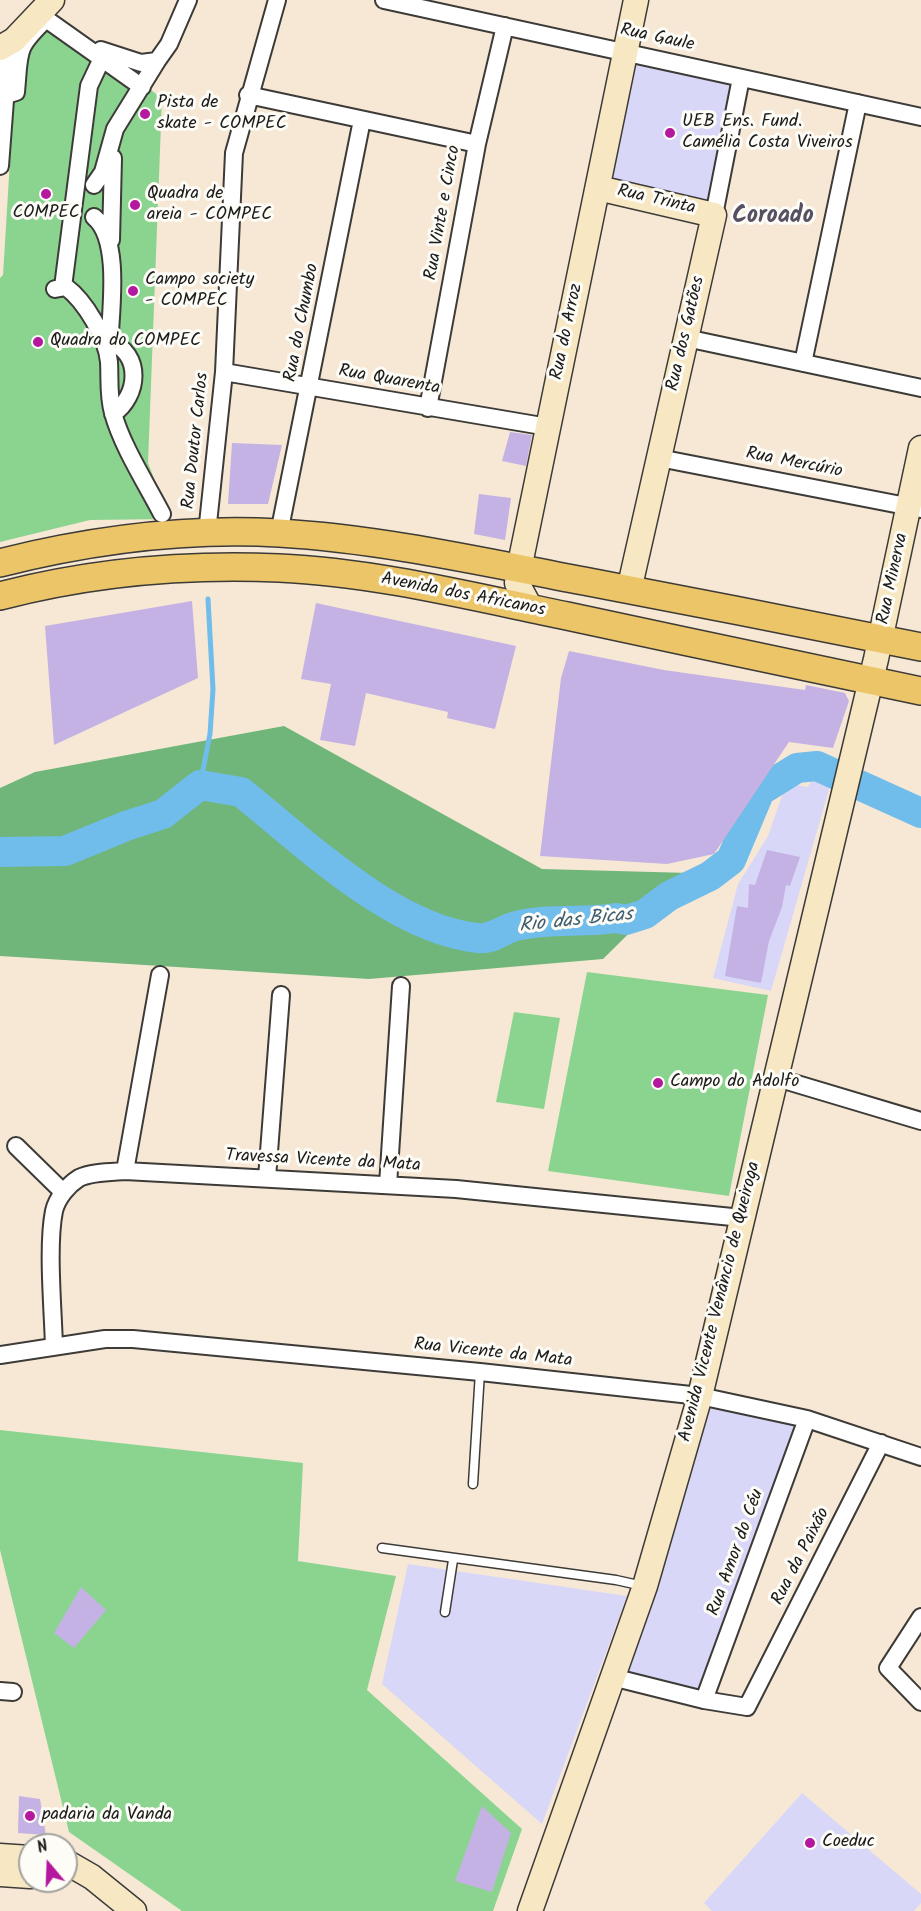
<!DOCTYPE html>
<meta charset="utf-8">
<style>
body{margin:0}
#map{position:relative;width:921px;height:1911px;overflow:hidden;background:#f7e8d5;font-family:Kalam,sans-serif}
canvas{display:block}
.north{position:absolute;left:18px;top:1833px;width:60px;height:60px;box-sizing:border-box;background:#fdfcf7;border:2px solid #a3a29f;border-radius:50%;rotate:341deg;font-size:16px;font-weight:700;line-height:24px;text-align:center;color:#1c1c1c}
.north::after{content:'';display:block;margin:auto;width:21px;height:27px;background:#b5179e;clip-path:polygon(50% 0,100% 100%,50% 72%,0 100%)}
</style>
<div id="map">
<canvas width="921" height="1911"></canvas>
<div class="north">N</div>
</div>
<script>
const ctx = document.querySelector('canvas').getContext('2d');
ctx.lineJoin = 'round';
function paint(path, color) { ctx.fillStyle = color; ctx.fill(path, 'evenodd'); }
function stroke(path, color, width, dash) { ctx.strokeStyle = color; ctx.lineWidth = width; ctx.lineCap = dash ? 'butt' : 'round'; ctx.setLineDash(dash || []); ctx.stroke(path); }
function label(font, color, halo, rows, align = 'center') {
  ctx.font = font + ' Kalam,sans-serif'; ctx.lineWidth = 6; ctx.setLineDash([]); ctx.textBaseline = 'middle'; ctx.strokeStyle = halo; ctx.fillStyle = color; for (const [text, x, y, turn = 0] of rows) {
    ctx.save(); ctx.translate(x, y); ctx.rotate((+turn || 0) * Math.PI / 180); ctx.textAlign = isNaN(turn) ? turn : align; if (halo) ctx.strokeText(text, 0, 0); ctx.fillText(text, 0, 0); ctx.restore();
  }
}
paint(new Path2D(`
 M626 53 741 78 714 215 598 188Z
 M814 778 832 779 771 991 713 978 738 884 768 836 784 790 792 784 807 787Z
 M700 1396 807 1419 704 1700 612 1677Z
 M408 1564 627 1596 542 1824 382 1684Z
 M802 1793 921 1894V1903L914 1911H712L704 1903Z`), '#d9d7f8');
paint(new Path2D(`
 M48 17 162 98 148 463 170 519 90 520 0 542V278L3 275 14 94V40Z
 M587 972 768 995 729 1196 548 1171Z
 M514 1012 560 1018 544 1109 496 1102Z
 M0 1430 303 1463 298 1561 396 1576 367 1690 522 1829 493 1911H182L69 1832 0 1550Z`), '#8bd490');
paint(new Path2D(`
 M284 726 542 869 690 873 603 959 369 979 0 956V788L35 772Z`), '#70b67a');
stroke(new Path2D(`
 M200 785 210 734 213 689 208 599`), '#70bcea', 5);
stroke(new Path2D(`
 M0 852 65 851 126 826 163 814 200 785 241 792C305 843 394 930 478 938 493 940 503 929 516 926 549 918 583 923 616 918L626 920 645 914 669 896 710 876 731 860 760 791 797 768 817 766 921 813`), '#70bcea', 30);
paint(new Path2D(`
 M510 432 532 435 526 466 502 461Z
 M232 443 282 445 268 504H228Z
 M479 494 511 498 505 540 474 534Z
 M192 601 198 678 54 745 45 626Z
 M316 603 516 646 495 729 447 718 448 712 366 693 355 746 320 740 331 684 301 679Z
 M569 651 664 670 805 690 806 685 845 693 849 701 833 748 789 742 714 854 667 864 540 856 561 678Z
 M767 850 800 857 790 886 786 885 782 907 769 941 761 983 725 976 737 906 748 908 749 884 755 885Z
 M81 1587 106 1610 74 1648 54 1633Z
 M19 1796 40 1799 46 1835 18 1833Z
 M482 1806 511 1833 492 1892 455 1881Z`), '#c4b2e4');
const lane = new Path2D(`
 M473 1484 480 1372
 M382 1548 616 1580 643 1586
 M445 1612 453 1560`);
const street = new Path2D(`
 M384 0 921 117
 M101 50 141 63 157 61 169 44 188 0
 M6 95 16 92C20 50 15 49 46 19L142 87
 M248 95 477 144
 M0 166 6 87 5 48
 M94 185 103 172 115 129 157 61
 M714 215 741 78
 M94 217C122 240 110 315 109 349
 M111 240 113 158
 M63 287 89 86 105 52
 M55 289 66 287C85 301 107 338 109 362 110 379 108 396 113 413 122 446 146 483 162 514
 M686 338 921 388
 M109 341C143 354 139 396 113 414
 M803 363 858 103
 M224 372 548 427
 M428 408 477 144 505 26
 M659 458 921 509
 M207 533 224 372 234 153 277 0
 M279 533 362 120
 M777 1078 921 1121
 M16 1146 63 1192
 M125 1171 160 975
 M267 1178 281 995
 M388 1185 401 986
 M54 1347C53 1309 47 1246 54 1211 57 1198 68 1185 79 1178 91 1172 111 1172 125 1171L456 1189 742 1218
 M0 1355 105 1339H133L480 1372 700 1396 807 1419 921 1457
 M921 1617 888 1668 921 1702
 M612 1677 704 1700 747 1707 881 1443
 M0 1691 13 1692
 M704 1700 807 1419`);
const secondary = new Path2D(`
 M0 48 14 40 52 0
 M598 188 714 215 629 590
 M531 609 517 583 519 569 636 0
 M0 1856 30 1858
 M66 1862 92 1877 134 1911
 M0 1874 30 1876
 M530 1911 645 1586 700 1396 876 659 921 448`);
const primary = new Path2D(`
 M0 563C91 540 185 528 279 533 383 539 488 563 589 582 700 603 810 625 921 647
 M0 596C92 572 185 564 279 568 374 572 474 597 567 616 685 641 803 667 921 691`);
stroke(lane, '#3d3b38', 11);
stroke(street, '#3d3b38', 20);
stroke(secondary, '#3d3b38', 27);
stroke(primary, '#3d3b38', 30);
stroke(lane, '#fff', 8);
stroke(street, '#fff', 16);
stroke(secondary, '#f7e8c3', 24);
stroke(primary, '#ecc569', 27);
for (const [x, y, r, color] of [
 [145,114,6,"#b5179e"],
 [670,133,6,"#b5179e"],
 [46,194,6,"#b5179e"],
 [135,205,6,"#b5179e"],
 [133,291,6,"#b5179e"],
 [38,342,6,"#b5179e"],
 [658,1083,6,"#b5179e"],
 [30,1816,6,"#b5179e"],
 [810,1843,6,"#b5179e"]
]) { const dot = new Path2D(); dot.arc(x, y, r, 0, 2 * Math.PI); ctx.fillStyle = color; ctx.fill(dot); stroke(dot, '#fdfcf7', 2); }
label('18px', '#1c1c1c', '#fdfcf7', [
 ["Rua Gaule",657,39,12],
 ["Rua Trinta",656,201,13],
 ["Rua Vinte e Cinco",444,213,-80],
 ["Rua do Chumbo",303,323,-79],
 ["Rua do Arroz",568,332,-78],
 ["Rua dos Gatões",687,334,-77],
 ["Rua Quarenta",389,381,10],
 ["Rua Doutor Carlos",197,441,-84],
 ["Rua Mercúrio",794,464,11],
 ["Rua Minerva",894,579,-78],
 ["Avenida dos Africanos",463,596,11],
 ["Travessa Vicente da Mata",323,1162,3],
 ["Avenida Vicente Venâncio de Queiroga",721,1302,-76],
 ["Rua Vicente da Mata",493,1354,6],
 ["Rua Amor do Céu",737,1553,-70],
 ["Rua da Paixão",802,1557,-63]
]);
label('18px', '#1c1c1c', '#fdfcf7', [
 ["Pista de",157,104],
 ["skate - COMPEC",157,125],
 ["UEB Ens. Fund.",682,123],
 ["Camélia Costa Viveiros",682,144],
 ["Quadra de",147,195],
 ["areia - COMPEC",147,216],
 ["COMPEC",46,214,"center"],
 ["Campo society",145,281],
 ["- COMPEC",145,302],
 ["Quadra do COMPEC",50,342],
 ["Campo do Adolfo",670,1083],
 ["padaria da Vanda",42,1816],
 ["Coeduc",822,1843]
], 'left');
label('italic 20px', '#3e5c6e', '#fdfcf7', [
 ["Rio das Bicas",576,922,-6]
]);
label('bold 24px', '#575062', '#fdfcf7', [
 ["Coroado",773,218]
]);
</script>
